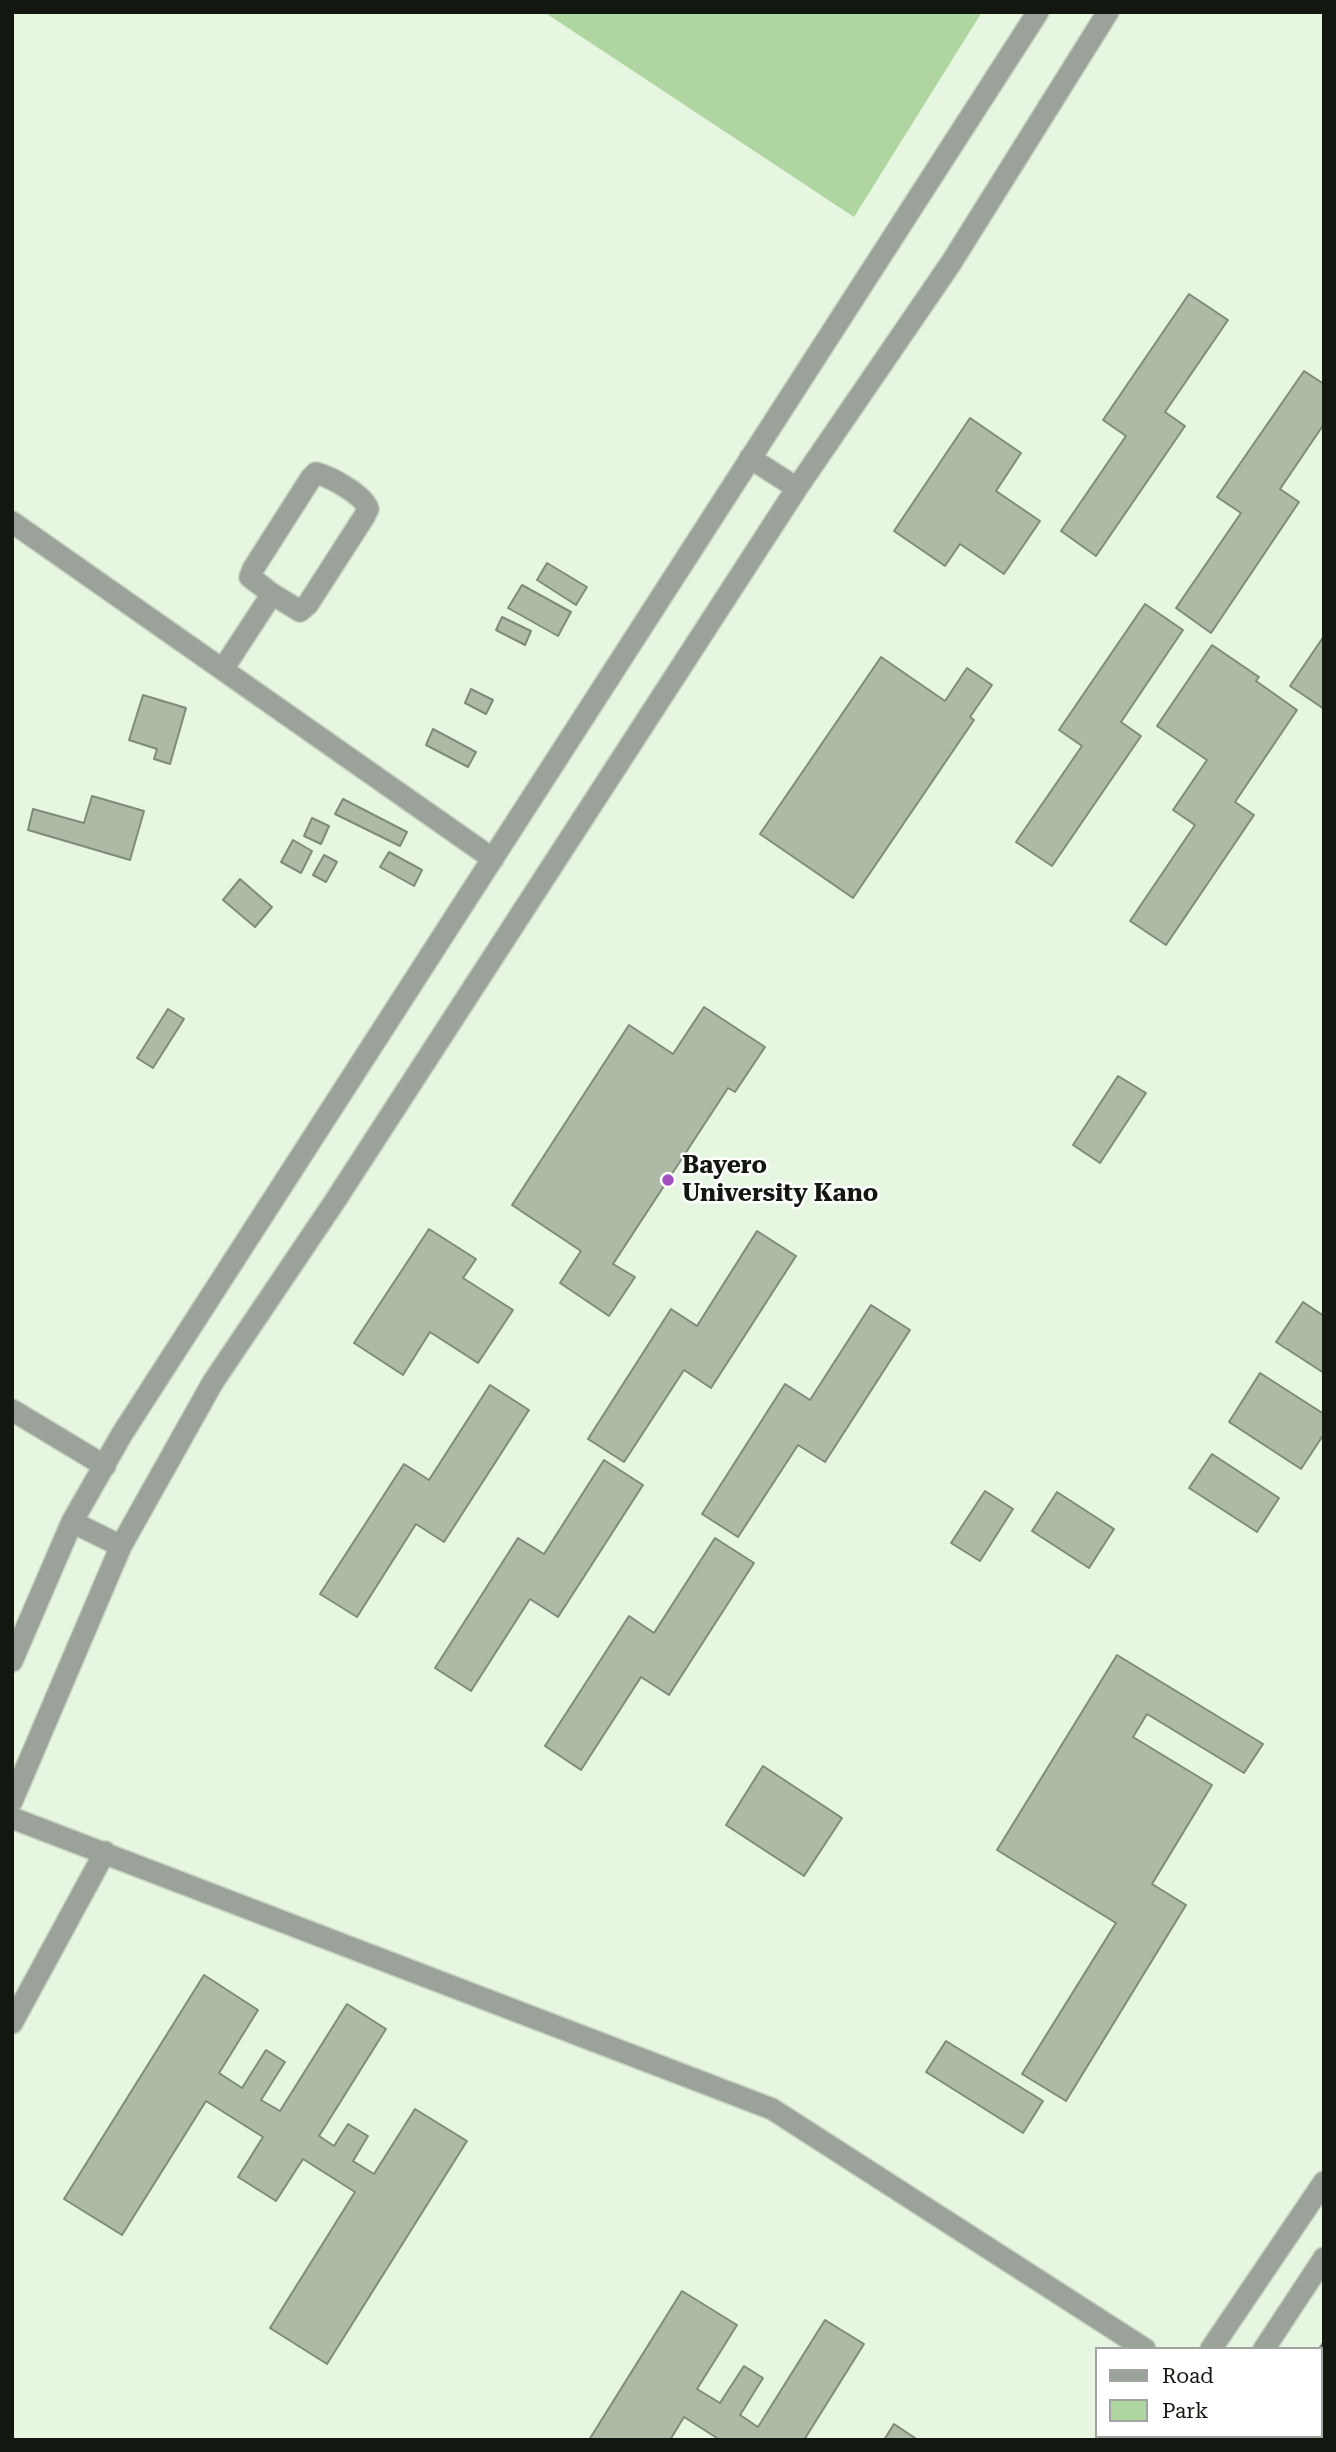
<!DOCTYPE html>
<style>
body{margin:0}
#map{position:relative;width:1336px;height:2452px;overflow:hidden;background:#e6f6e0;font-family:"Roboto Serif",serif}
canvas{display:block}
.frame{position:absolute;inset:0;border:14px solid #121810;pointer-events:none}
.legend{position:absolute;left:1095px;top:2347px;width:228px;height:91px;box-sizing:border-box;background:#fff;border:2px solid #a0a39f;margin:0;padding:9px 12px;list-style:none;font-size:21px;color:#121810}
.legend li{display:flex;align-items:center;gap:14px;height:35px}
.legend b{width:35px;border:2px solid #a0a39f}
</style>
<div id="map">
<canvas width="1336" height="2452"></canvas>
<div class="frame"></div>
<ul class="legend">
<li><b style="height:9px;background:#9ba299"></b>Road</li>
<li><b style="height:19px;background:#afd5a0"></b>Park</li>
</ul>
</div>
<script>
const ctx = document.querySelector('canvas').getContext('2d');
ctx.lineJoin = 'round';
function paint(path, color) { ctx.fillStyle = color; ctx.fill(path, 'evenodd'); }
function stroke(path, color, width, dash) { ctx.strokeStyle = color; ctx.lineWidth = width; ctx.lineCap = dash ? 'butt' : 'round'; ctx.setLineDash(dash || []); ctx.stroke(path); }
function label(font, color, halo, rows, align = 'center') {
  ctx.font = font + ' "Roboto Serif",serif'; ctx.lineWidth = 5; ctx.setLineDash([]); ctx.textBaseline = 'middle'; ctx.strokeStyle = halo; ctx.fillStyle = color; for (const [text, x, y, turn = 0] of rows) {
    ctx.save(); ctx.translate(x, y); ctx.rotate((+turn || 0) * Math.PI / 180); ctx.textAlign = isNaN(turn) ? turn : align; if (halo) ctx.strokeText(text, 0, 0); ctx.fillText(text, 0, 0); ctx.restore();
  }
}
paint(new Path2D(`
 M544 12H982L854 217Z`), '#afd5a0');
const building = new Path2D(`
 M1189 294 1228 320 1165 412 1185 426 1096 556 1061 531 1126 436 1103 420Z
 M1304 371 1324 384V424L1280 489 1299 502 1211 633 1176 608 1241 513 1217 497Z
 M970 418 1021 453 996 491 1040 521 1004 574 960 544 945 566 894 531Z
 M547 563 587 587 576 605 537 580Z
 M522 585 571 612 558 636 508 608Z
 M1145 604 1183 630 1121 722 1141 736 1052 866 1016 842 1082 746 1059 730Z
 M502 617 531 631 525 645 496 630Z
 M1324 636V709L1290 686Z
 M1212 645 1259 677 1256 681 1297 710 1235 802 1254 815 1166 945 1130 921 1195 825 1173 810 1207 760 1157 726Z
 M881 657 945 701 967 668 992 685 970 717 974 720 853 898 760 834Z
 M471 689 493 700 486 714 465 703Z
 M143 695 186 708 170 764 154 759 157 749 129 740Z
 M433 729 476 752 468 767 426 745Z
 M92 796 144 811 130 860 28 830 33 809 84 823Z
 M343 799 407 832 400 846 335 814Z
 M312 818 329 826 321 844 304 836Z
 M293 840 312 851 301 873 281 862Z
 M389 852 422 870 414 886 380 867Z
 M324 855 337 862 326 882 313 875Z
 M240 879 272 907 255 927 223 900Z
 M704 1007 765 1047 735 1092 728 1088 613 1264 635 1277 609 1316 560 1283 581 1251 512 1205 629 1025 673 1054Z
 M168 1009 184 1019 153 1068 137 1058Z
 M1118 1076 1146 1093 1100 1163 1073 1145Z
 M429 1229 476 1259 463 1278 513 1310 478 1363 430 1332 403 1375 354 1343Z
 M757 1231 796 1256 711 1388 684 1370 624 1462 588 1439 671 1309 697 1326Z
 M1303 1302 1324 1316V1373L1276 1342Z
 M871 1305 910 1330 825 1462 798 1445 738 1537 702 1514 785 1384 810 1400Z
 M1260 1373 1324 1414V1434L1301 1469 1229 1422Z
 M490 1385 529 1410 444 1542 416 1524 357 1617 320 1594 404 1464 429 1480Z
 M1212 1454 1279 1498 1257 1532 1189 1488Z
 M604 1460 643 1485 558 1617 530 1599 471 1691 435 1668 518 1538 544 1554Z
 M985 1491 1013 1509 980 1561 951 1543Z
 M1057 1492 1114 1529 1089 1568 1032 1531Z
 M715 1538 754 1563 669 1695 641 1677 581 1770 545 1746 629 1616 654 1633Z
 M1117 1655 1263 1744 1244 1773 1147 1714 1133 1737 1212 1785 1152 1884 1186 1905 1066 2101 1022 2074 1116 1923 997 1850Z
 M763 1766 842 1818 804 1876 726 1825Z
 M204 1975 258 2010 219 2073 242 2088 266 2050 285 2062 261 2100 280 2111 347 2004 386 2029 319 2136 334 2146 348 2124 368 2136 353 2161 374 2174 415 2109 467 2141 327 2364 270 2328 355 2192 303 2159 276 2201 238 2177 263 2137 206 2101 122 2235 64 2199Z
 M946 2041 1043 2101 1023 2133 926 2072Z
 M682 2291 737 2325 697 2389 720 2403 744 2366 763 2378 740 2415 758 2427 825 2320 864 2344 804 2440H720L684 2417 670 2440H589Z
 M1324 2341V2418L1320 2416 1319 2349Z
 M894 2424 918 2440H884Z`);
paint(building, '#acbaa6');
stroke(building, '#7e8c79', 2);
const lane = new Path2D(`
 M750 458 797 488
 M12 522 493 859
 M223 669 272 594 250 577 253 569 311 478 316 473C331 477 364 495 368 509L364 517 308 604 300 611 272 594
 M72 1522 121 1546
 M12 1661 72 1522 122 1434 1038 12
 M12 1801 121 1546 213 1382 335 1201 797 488 951 263 1108 12
 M12 1818 772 2109 1145 2349
 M12 2023 105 1852
 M1211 2349 1324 2182
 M1264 2349 1324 2258
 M1152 2440 1155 2436
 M1205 2440 1207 2436`);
const street = new Path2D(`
 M12 1410 105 1466`);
stroke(lane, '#c4d2bf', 24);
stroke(street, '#c4d2bf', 24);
stroke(lane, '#9ba299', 21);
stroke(street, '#9ba299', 21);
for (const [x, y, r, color] of [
 [668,1180,7,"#a451c0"]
]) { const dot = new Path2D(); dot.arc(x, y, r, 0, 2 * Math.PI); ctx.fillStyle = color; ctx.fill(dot); stroke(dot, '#fff', 2.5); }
label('bold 24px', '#121810', '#fff', [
 ["Bayero",682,1166],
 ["University Kano",682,1194]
], 'left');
</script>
